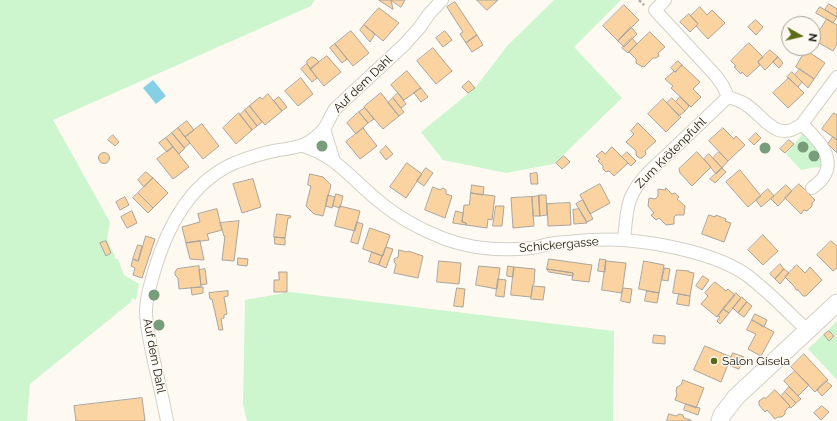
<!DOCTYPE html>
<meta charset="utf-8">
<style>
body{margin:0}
#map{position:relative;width:837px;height:421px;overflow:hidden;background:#fefaf1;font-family:Raleway,sans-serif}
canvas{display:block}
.north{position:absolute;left:781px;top:16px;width:40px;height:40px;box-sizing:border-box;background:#fefaf1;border:1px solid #a2a099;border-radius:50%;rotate:98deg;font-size:11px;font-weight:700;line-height:16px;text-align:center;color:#191814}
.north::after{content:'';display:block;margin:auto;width:14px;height:18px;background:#5a6b17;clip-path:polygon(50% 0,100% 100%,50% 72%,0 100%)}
</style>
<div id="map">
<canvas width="837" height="421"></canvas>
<div class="north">N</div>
</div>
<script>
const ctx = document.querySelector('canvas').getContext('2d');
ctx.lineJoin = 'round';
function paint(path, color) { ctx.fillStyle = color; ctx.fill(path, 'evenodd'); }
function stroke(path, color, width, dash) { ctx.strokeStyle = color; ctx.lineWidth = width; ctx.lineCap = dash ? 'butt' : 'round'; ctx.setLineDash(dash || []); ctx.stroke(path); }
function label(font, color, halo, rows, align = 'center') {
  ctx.font = font + ' Raleway,sans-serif'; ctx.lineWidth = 3; ctx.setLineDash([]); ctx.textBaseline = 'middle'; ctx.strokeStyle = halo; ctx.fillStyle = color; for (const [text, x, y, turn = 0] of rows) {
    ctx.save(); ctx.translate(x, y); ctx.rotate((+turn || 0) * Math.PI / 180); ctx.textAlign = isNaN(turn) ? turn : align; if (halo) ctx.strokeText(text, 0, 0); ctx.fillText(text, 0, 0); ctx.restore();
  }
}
paint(new Path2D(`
 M0 0H315L311 6 53 120 110 222 107 239 116 259H118L124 275 139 284 136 300 132 298 131 302 30 384 27 421H0Z
 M554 0H621L574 47 622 98 554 164 506 173 443 160 421 132 475 88 507 46Z
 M804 132 824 153 822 168 816 167 801 170 786 154Z
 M290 292 614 331 613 421H247L243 404 245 300Z
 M837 321V380L808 349Z`), '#cdf6cf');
paint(new Path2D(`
 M153 80 166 96 156 104 143 88Z`), '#86d0e5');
const building = new Path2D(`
 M379 0H391L393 9Z
 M391 0H405L401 7Z
 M477 0H498L487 10Z
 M455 2 477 35 466 43 460 34 463 32 447 7Z
 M829 4 837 9V17L825 10Z
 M624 5 639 20 618 41 603 26Z
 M700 7 707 15 712 10 725 23 708 39 696 26 698 24 691 16Z
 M820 7 837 17 833 23 816 13Z
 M379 8 399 23 383 41 364 25Z
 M689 14 698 24 690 32 680 22Z
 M827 19 837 25V44L833 51 814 40Z
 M756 20 763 27 756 35 748 27Z
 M364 25 375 34 370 42 360 30Z
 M631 27 637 34 624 47 618 41Z
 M351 31 369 53 353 66 335 44Z
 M445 31 452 40 443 47 436 38Z
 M650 32 665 47 658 53 659 56 656 58H653L644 67 641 66 636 63V59L629 52Z
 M477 35 483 45 472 52 466 43Z
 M632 38 637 44 628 53 622 48Z
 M749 43 763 57 758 62 760 65 747 77 742 72 741 74 734 67 736 66 731 61Z
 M335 44 347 59 342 63 330 48Z
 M433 48 452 71 436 84 417 61Z
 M770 50 778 57 765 70 758 62Z
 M806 50 825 63 814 79 796 67Z
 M327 56 341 72 324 86 310 69Z
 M312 57 315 58 319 62 311 69 307 64V61Z
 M778 57 783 63 779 68 773 62Z
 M678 61 682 65 675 72 671 68Z
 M307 64 317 78 312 82 301 69Z
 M682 65 700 82 693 89 701 97 691 107 671 88 673 86 665 79 674 71 675 72Z
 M800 69 814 79 808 88 795 75Z
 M407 71 421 88 404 100 391 85Z
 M792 72 802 82 798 87 787 77Z
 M301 78 313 94 298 106 285 91Z
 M789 78 804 93 788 108 773 93Z
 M469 81 475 88 468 93 462 87Z
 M421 88 428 97 421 102 414 93Z
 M381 93 399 116 383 129 364 107Z
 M398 93 406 104 401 108 393 98Z
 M268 94 282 111 265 125 249 106 260 97 262 99Z
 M279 97 287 107 282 111 274 101Z
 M680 97 689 106 685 111 676 102Z
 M393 98 404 112 399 116 388 103Z
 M672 98 685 111 679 116 667 103Z
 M663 99 681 117 666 132 648 114Z
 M250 106 262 122 257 126 245 110Z
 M365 108 374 119 368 123 359 112Z
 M245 110 257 126 252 130 240 115Z
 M359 112 368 123 356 134 347 123Z
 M239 113 252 130 236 144 223 128Z
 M834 113 837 115V140L822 129Z
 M187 121 194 130 185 137 178 128Z
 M638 123 656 141 645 151 646 154 642 158H639L636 155V151L626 142 634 134 631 131Z
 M202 124 219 146 203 159 185 137Z
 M178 128 190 143 184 148 172 133Z
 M363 128 377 146 360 159 346 142Z
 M723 128 734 139 736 136 745 145 728 161 709 141Z
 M172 133 185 148 179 154 166 138Z
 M756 133 761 138 754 145 749 140Z
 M113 135 119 142 115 146 108 140Z
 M833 137 837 140V153L828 144Z
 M166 138 173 147 167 152 159 143Z
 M789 140 794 144 785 153 780 149Z
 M386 146 393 154 386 160 380 152Z
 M173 147 189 167 173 179 157 159Z
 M612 147 628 163 614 176 609 171 606 172 603 169V166L598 161 600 159 596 156 602 151 605 154Z
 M627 152 636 161 631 166 622 157Z
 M697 152 711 167 692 186 680 173 679 169Z
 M719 152 728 161 722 168 713 158Z
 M98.5 158a5.5 5.5 0 1 1 11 0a5.5 5.5 0 1 1-11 0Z
 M709 154 722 168 716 174 704 159Z
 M564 156 570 162 562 169 556 163Z
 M407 163 422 174 406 198 390 187Z
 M426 168 433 173 424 186 417 181Z
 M722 168 726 172 715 183 710 179Z
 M740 170 761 196 748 207 726 182Z
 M146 172 153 178 144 187 138 180Z
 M537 173 538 184H531L530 174Z
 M310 174 323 177 331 185 323 216 314 214 306 206 311 186 308 185Z
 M153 178 168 193 153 208 138 193Z
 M253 179 261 207 242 213 233 184Z
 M600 184 610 203 590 214 580 195Z
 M799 184 815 200 812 203V206L807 211 804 210 801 214 785 198Z
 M472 185 484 187 483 195 471 193Z
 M786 185 792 191 778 206 771 199Z
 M433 187 440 190 443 188 446 190V194L452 196 445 218 425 210Z
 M666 188 672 194 675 193 679 197 677 199 685 206 684 215H676L674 217V224L666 225 659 218 656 220 651 215 654 213 648 206 649 198 655 199 658 196V189L665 190Z
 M768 189 774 196 761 207 756 200Z
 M138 193 153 208 148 213 133 198Z
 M471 193 495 196 492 220 488 219 487 228 466 225V223L462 222 464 205H469Z
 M336 194 343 196 340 208 333 206Z
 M328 195 335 197 332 208 326 206Z
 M539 195H546L547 215 540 216Z
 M539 196 540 216H533L532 197Z
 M125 197 129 205 120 210 116 202Z
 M532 197 534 226 513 228 511 198Z
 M583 200 593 219 587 222 576 204Z
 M570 203 571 225 548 226 547 204Z
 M340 206 360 211 355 231 335 226Z
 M496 206H504L502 226H493Z
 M217 209 222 230 207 234 209 240 186 243 182 227 200 222 198 214Z
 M579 209 587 223 574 224 573 210Z
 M132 211 137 223 127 228 121 217Z
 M456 211 463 213 462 222 466 223V225L453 223Z
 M277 214 291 216 290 218H288L285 238 274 237Z
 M709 215 715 217 716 215 726 219 725 221 731 223 724 242 702 234Z
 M239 221 234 261 222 260 225 236H224L220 223Z
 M357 222 363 224 358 244 351 242Z
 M370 228 390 235 383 256 363 249Z
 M763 235 778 251 763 265 748 250Z
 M146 236 155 239 142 278 133 275 135 268 131 266 133 259 138 261Z
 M275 237 285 238V245L275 244Z
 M106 241 111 253 106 256 100 243Z
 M200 241 204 260 190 259 186 243Z
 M831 241 837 246V268L833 271 817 255Z
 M138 245 142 246 138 261 133 259Z
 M386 247 393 249 386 268 379 265Z
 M399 250 407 252 408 251 423 256 418 278 394 273 396 264 394 262V259L398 257Z
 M372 252 382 256 379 265 369 262Z
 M238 258 248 259 247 266 238 265Z
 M549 259 592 265 589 282 572 280 573 273 547 269Z
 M600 259 606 260 605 272 598 271Z
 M439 261 461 263 459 284 437 282Z
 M606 261 626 263 622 293 602 290Z
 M644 261 664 265 659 293 639 289Z
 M780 264 784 269 775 279 770 274Z
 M797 265 805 273 810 267 822 280 806 296H803L798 290H796L794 286 785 277Z
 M199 266 201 287 179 289 178 278 175 275V272L177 269Z
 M479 266 500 268 497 289 476 285Z
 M508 266 514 267 513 277 507 276Z
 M514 267 535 269 534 284H533L531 297 511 295Z
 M665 268 670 269 668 281 662 280Z
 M205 269 207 284 201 285 199 270Z
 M547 269 573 273V276L549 272Z
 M784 269 789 273 780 284 775 279Z
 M677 270 689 271V272L694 273 690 296 673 293Z
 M279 272H287V292H274V280H279Z
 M703 276 709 280 702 290 696 286Z
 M498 279 506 280 504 297 496 296Z
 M715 282 726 291 728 289 735 295 717 317 701 304 708 296 705 293Z
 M533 286 545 287 543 300 531 299Z
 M201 287H203V293L192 295 191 288Z
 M457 288 465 289 463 307 454 306Z
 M623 288 632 289 630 303 621 301Z
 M228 291V296L224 297 227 314 224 315V318L221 319 223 330H219L212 299H210L209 293Z
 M647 291 659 293 657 303 645 301Z
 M736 293 741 298 729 313 723 309Z
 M679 294 690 296 689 306 677 304Z
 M742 297 747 302 738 313 733 308Z
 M747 302 752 306 744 317 738 313Z
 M723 309 729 313 720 324 717 321 720 317 718 316Z
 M755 314 767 320 764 327 752 320Z
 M752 320 774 332 761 356 748 349 756 334 747 330Z
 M829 331 834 336 829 341 824 335Z
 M654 335 665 336V344L653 343Z
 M705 346 731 357 721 382 694 370Z
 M733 353 744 357 739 369 728 365Z
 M804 354 828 380 815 392 791 367Z
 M795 371 809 385 798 396 784 381Z
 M683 380 704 388 696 408 675 400 677 394 676 391 677 387 681 385Z
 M826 381 832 386 822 396 817 390Z
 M789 387 801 399 796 403 785 392Z
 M775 390 790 406 785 411V414L782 417H778L775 419 767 410 765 412 759 405V401L763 398H766Z
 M785 392 796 403 791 408 789 407 790 406 781 396Z
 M142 398 145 421H76L74 406Z
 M686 404 700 408 698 415 684 410Z
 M822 406 829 412 821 420 814 413Z
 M669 414 676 416 679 414 683 415 684 418 691 420V421H667Z`);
paint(building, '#fad3a0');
stroke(building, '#aaa49c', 1);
const minor = new Path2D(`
 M665 0 655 10 716 76 723 86 728 97
 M728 97C734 99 742 101 748 106 766 119 777 143 802 124L837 77
 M802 124C817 139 837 157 823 178 820 182 816 185 812 188
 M324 129 334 161
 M303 146C337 156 353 181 380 202 399 218 422 230 445 239 472 249 503 251 532 248 539 247 546 244 555 243 578 241 601 238 624 240 661 243 718 254 748 276 769 292 788 312 808 331
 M624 240C627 208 626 194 651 170L728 97
 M167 421C163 401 159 381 154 362 151 345 146 328 146 311 146 298 150 285 154 272 167 227 190 181 237 162 248 158 262 153 274 151 296 147 307 148 323 130 326 127 331 115 335 109L405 44 420 27 429 14 442 0`);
const secondary = new Path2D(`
 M720 421 722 415 736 397 837 303`);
stroke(minor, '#d3d0c6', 14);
stroke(secondary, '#d3d0c6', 19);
stroke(new Path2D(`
 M639 0 644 5`), '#adaaa3', 2.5, [3, 2]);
stroke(minor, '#fff', 12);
stroke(secondary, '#fff', 17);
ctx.fillStyle = '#789d7b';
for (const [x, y] of [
 [322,146],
 [803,147],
 [765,148],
 [814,156],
 [154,295],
 [159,325]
]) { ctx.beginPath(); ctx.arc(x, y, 5.5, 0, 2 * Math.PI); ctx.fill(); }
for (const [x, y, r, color] of [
 [714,361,4,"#5a6b17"]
]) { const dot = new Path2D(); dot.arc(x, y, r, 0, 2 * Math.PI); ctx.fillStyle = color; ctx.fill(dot); stroke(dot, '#fefaf1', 1.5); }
label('12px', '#191814', '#fefaf1', [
 ["Auf dem Dahl",363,84,-44],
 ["Zum Krötenpfuhl",671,153,-45],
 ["Schickergasse",559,245,-5],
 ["Auf dem Dahl",154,356,79]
]);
label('12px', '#191814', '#fefaf1', [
 ["Salon Gisela",722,361]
], 'left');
</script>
